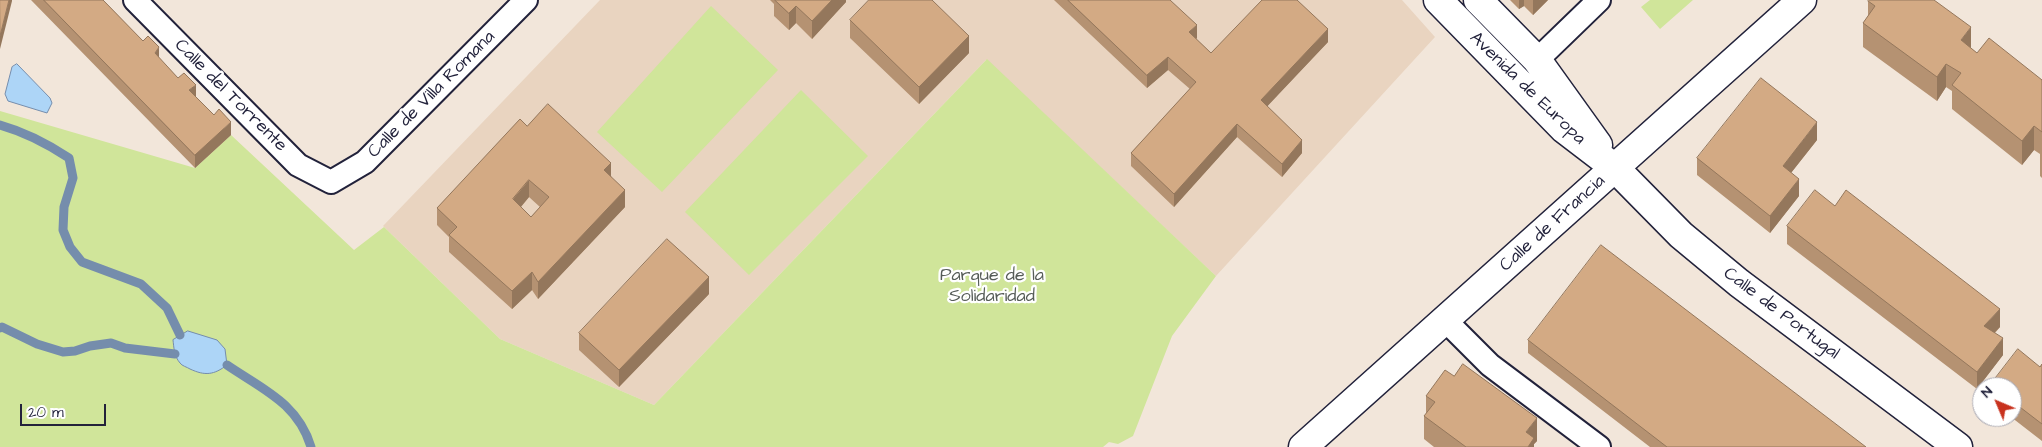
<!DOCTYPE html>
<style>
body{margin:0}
#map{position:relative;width:2042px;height:447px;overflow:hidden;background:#f2e6da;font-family:"Architects Daughter",sans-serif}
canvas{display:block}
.north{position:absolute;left:1972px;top:377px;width:50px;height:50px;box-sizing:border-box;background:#fff;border:1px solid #a7a7b1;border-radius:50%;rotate:315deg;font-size:14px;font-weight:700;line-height:20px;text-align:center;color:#22223b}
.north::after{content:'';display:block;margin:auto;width:18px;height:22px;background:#c8321e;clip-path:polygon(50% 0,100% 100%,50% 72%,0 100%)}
.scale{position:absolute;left:20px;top:404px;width:86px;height:22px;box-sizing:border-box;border:2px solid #22223b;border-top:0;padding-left:6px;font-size:15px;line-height:18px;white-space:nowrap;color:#22223b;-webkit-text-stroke:4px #fff;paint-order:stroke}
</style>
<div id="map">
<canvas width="2042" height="447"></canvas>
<div class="north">N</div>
<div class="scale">20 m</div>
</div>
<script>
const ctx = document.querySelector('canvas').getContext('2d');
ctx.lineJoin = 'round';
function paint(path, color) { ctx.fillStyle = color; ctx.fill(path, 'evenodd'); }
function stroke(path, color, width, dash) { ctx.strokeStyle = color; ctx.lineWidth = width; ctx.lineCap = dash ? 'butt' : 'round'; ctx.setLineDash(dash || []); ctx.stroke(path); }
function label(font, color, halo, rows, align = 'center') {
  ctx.font = font + ' "Architects Daughter",sans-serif'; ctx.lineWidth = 4.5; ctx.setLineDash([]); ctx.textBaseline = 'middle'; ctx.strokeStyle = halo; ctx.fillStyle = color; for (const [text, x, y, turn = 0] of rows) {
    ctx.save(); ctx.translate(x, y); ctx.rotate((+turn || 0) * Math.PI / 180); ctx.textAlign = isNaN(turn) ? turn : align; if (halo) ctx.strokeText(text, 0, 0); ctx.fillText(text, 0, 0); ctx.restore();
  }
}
paint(new Path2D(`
 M600 0H1402L1435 37 1216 276 986 60 654 405 500 339 383 226Z`), '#e9d4c0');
paint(new Path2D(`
 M1650 0H1693L1660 29 1641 7Z
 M711 6 778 70 662 192 597 132Z
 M987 59 1216 276 1172 336 1133 436 1118 444 1109 442 1103 447H0V111L195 168 231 135 354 250 384 227 500 339 654 405Z
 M801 90 868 156 749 275 685 212Z`), '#d0e59a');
const water = new Path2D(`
 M17 64 50 98 52 103 47 113 8 101 5 94 12 67Z
 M188 331 217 340 225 349 227 365C214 375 205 376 190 369 187 367 182 366 180 363 174 356 174 348 173 340Z`);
paint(water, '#add5f7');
stroke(water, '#758dac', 1);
stroke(new Path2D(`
 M0 125C25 132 48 144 69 158L73 178 64 207 63 230 70 247 82 262 141 284 167 308 180 335
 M0 328 2 327 37 344 63 352 75 351 90 346 111 343 125 348 175 354
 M227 365C262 389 298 403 311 447`), '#758dac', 9);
const street = new Path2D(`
 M135 0 298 165 331 182 365 162 526 0
 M1537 60 1599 0
 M1445 320 1490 365 1599 447`);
const secondary = new Path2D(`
 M1303 447 1802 0`);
const primary = new Path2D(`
 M1438 0 1564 129 1615 168 1681 235 1739 283 1958 447
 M1478 0 1537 60 1598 145`);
stroke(street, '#22223b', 26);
stroke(secondary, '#22223b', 31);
stroke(primary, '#22223b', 31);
stroke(street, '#fff', 22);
stroke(secondary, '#fff', 28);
stroke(primary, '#fff', 28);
paint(new Path2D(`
 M31 0H103L159 58 231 135 195 168Z
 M770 0H846V2L812 39 796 23 789 30 774 16V4Z
 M1054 0H1170L1197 38 1196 39 1211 53 1328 42 1267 106 1302 153 1282 177 1237 137 1174 207 1131 166V153L1190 89 1168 70 1147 88Z
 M1510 0H1548L1533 15 1524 6 1519 9Z
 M1868 1 1971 48 1977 53 2042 80V178L2040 176V154L2034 150 2022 165 1952 109V91L1946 87 1937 101 1863 47V23L1868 16Z
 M850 20 969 53 919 104 850 38Z
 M527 126 611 176 625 207 538 299 532 290 512 309 449 252V237L437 225V208ZM529 197 540 207 531 217 521 207Z
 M1817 140 1791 173 1799 196 1770 233 1697 175V158Z
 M1835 206 2000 327 1995 333 2003 355 1977 389 1787 244V226Z
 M709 294 619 387 579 350V333Z
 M1528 340 1866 447H1650L1528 353Z
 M2042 364V441L2011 417H2012V387H1991V384L2040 367Z
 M1426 396 1537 441 1534 444V447H1434L1424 439V416L1426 414Z`), '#b59272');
paint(new Path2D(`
 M9 0H12V1L0 49V36Z
 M832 0H846V2L812 39V21Z
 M1519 0H1524V6L1519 9Z
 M1533 0H1548L1533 15Z
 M796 6V23L789 30V13Z
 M1197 25V38L1189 45V32Z
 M1971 27V50L1961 40Z
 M1328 29V42L1261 113V100Z
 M969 36V53L919 104V87Z
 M159 47V60L155 53Z
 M1168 57V70L1147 88V75Z
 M1946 64V87L1937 101V77Z
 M196 85V98L189 90Z
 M231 122V135L195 168V155Z
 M1817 122V140L1783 183V166Z
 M1237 124V137L1174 207V194Z
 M2034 126V150L2022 165V141Z
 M1302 140V153L1282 177V164Z
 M611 163V180L604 170Z
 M1799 179V196L1770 233V216Z
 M529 180V197L513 216V199Z
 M625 190V207L538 299V282Z
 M532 272V290L512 309V291Z
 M709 277V294L619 387V370Z
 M2000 309V327L1984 343V326Z
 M2003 338V355L1977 389V372Z
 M1537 418V441L1534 444V447H1526V432Z`), '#94775c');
const building = new Path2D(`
 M0 0H9L0 36Z
 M44 0H103L143 41 148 36 159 47 155 53 178 78 184 73 196 85 189 90 214 115 219 109 231 122 195 155Z
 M775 0H832L812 21 796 6 789 13Z
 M869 0H932L969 36 919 87 850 20Z
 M1068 0H1170L1197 25 1189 32 1211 53 1262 0H1297L1328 29 1261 100 1302 140 1282 164 1237 124 1174 194 1131 153 1196 82 1168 57 1147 75Z
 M1869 0H1934L1971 27 1961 40 1977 53 1989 38 2042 80V132L2034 126 2022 141 1952 85 1961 73 1946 64 1937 77 1863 23 1875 6 1868 1Z
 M1761 78 1817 122 1783 166 1799 179 1770 216 1697 158Z
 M548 104 611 163 604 170 625 190 538 282 532 272 512 291 449 235 457 227 437 208 520 119 527 126ZM529 180 549 197 531 217 513 199Z
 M1815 190 1835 206 1846 190 2000 309 1984 326 2003 338 1977 372 1787 226Z
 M667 239 709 277 619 370 579 333Z
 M1601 245 1866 447H1667L1528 340Z
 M2018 349 2040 367 2042 364V424L2012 401V387H1995L1991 384Z
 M1463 364 1537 418 1526 432 1534 438 1528 447H1466L1424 416 1435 402 1426 396 1445 370 1454 376Z`);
paint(building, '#d3aa84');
stroke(building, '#94775c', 1);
label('18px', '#22223b', '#fff', [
 ["Avenida de Europa",1527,89,44],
 ["Calle de Villa Romana",432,95,-45],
 ["Calle del Torrente",230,96,45],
 ["Calle de Francia",1553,224,-42],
 ["Calle de Portugal",1781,314,37]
]);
label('18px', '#565c58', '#fff', [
 ["Parque de la",992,276],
 ["Solidaridad",992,297]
]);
</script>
